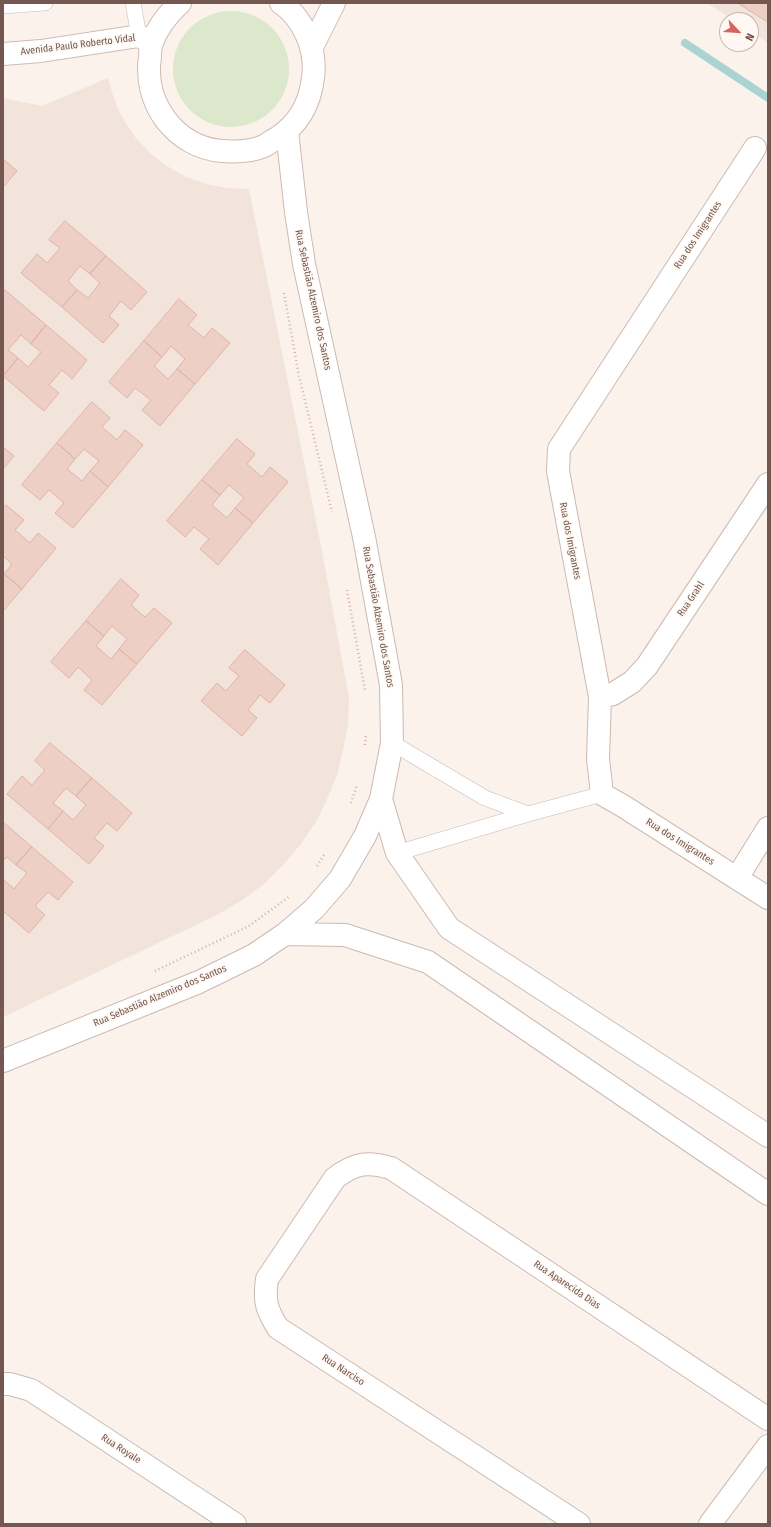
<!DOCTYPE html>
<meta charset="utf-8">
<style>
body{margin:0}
#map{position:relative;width:771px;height:1527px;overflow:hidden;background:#fbf2ec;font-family:"Fira Sans Condensed",sans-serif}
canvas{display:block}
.frame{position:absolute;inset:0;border:4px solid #745750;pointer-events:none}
.north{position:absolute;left:719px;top:12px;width:40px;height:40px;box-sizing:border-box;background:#fef7f2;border:1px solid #c7b7b1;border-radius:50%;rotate:115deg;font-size:11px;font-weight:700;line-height:16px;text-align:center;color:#745750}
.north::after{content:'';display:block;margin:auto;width:14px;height:18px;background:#d7655e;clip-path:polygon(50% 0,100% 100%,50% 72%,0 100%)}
</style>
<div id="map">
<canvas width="771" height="1527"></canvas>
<div class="frame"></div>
<div class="north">N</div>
</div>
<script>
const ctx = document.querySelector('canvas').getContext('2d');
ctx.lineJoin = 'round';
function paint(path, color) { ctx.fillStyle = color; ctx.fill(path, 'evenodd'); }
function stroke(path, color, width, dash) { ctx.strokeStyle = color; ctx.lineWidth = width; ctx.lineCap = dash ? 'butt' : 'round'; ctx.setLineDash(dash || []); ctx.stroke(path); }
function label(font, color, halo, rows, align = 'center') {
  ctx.font = font + ' "Fira Sans Condensed",sans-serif'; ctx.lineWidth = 3; ctx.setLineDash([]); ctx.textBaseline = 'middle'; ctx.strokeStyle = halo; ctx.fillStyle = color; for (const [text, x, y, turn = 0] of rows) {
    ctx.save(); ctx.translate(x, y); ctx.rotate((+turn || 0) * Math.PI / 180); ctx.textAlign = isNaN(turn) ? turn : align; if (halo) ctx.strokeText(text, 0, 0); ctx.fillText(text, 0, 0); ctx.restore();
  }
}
paint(new Path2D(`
 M707 3H768V43L751 32V20H733Z
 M108 78 114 99 123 119 135 137 150 153 167 166 186 177 206 184 227 188 249 189 321 546 349 698 348 724 343 750 337 775 327 799 316 822 300 845 283 865 264 884 242 900 219 914 3 1017V98L42 106Z`), '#f2e3db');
paint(new Path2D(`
 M173 69a58 58 0 1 1 116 0a58 58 0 1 1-116 0Z`), '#dbe8cb');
stroke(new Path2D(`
 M685 43 768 98`), '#a9d4d3', 8);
const building = new Path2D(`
 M738 3H768V22Z
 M3 159 17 171 3 187Z
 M65 221 106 256 90 274 80 266 68 281 77 290 62 307 21 273 37 254 47 263 60 248 49 240Z
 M106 256 147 292 131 310 121 301 109 316 119 325 103 343 62 307 77 290 88 298 100 283 90 274Z
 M5 290 46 325 31 344 21 335 8 350 18 358 3 376V293Z
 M179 299 197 315 188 325 204 338 212 328 230 343 195 384 177 369 185 359 171 346 162 357 144 341Z
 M46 325 87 360 72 379 62 370 49 385 59 393 44 411 3 376 18 358 28 367 41 352 31 344Z
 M144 341 162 357 154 366 168 379 177 369 195 384 160 426 142 410 151 400 135 388 127 398 109 382Z
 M92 402 110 418 102 427 117 440 125 430 143 445 108 487 90 471 99 461 84 449 75 459 57 443Z
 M237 439 255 454 247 464 262 477 270 467 288 482 253 523 235 508 244 498 229 485 220 495 202 480Z
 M57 443 75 459 67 469 82 481 90 471 108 487 73 528 55 513 64 503 49 490 40 500 22 485Z
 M3 447 14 456 3 469Z
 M202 480 220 495 212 505 227 518 235 508 253 523 218 565 200 549 209 539 194 527 185 537 167 521Z
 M6 505 24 520 15 530 30 543 38 533 56 548 22 589 4 574 12 564 3 556V508Z
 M4 574 22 589 3 611V575Z
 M121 579 139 595 131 605 145 617 154 608 172 623 137 664 119 649 127 639 112 626 104 636 86 621Z
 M86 621 104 636 96 646 111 659 119 649 137 664 102 705 84 690 92 680 78 667 69 678 51 662Z
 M245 650 285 685 270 703 260 695 248 710 257 718 242 736 201 701 217 683 226 691 239 676 229 668Z
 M50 743 92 778 76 796 66 788 53 803 63 811 48 829 7 794 22 776 32 785 45 770 35 761Z
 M92 778 132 813 117 831 107 823 94 838 104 846 89 864 48 829 63 811 73 820 86 805 76 796Z
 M3 822 32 847 16 865 7 857 3 861Z
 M32 847 73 882 58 900 48 892 35 906 45 915 29 933 3 911V881L4 880 14 889 27 873 16 865Z`);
paint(building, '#eecfc6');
stroke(building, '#dfb4a8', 1);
const lane = new Path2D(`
 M133 3 139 36
 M3 6 45 3
 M392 743 485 798 528 814
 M397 853 528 814 602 794`);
const street = new Path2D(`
 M755 148 559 449 558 471 600 697 598 759 602 794 623 806 768 898
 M600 697 613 694 632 682 647 666 768 484
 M381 799 397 853 449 928 768 1136
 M737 878 768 828
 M285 934 345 935 428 962 768 1194
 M3 1061 199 982 254 955 285 934 314 909 340 879 365 836 381 799 392 743 391 685 364 537 304 264 296 212 287 131
 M3 1384H10L31 1390 235 1524
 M579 1524 278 1328C266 1309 264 1301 267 1279L335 1178C355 1163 367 1161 391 1168L768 1419
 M710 1524 768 1446`);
const secondary = new Path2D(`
 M180 3C168 14 158 27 152 42 150 47 150 52 150 57 143 103 175 147 222 151 236 152 251 152 264 146 268 144 273 140 277 138 299 124 310 103 313 78 317 50 304 19 281 3
 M312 47 334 3
 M3 54 41 51 139 36 152 43`);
stroke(lane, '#ccb9b2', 16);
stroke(street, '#ccb9b2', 24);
stroke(secondary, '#d1bbb2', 24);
stroke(new Path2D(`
 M284 293 299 376 332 512
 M347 590 365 691
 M365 745 366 734
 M351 803 357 785
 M317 866 324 855
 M155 971 249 926 290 896`), '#d3b2a9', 2.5, [1, 3]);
stroke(lane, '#fff', 15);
stroke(street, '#fff', 22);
stroke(secondary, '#fff', 22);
label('10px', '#745750', '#fef7f2', [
 ["Avenida Paulo Roberto Vidal",78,45,-7],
 ["Rua dos Imigrantes",698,235,-57],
 ["Rua Sebastião Alzemiro dos Santos",313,300,78],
 ["Rua dos Imigrantes",570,541,79],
 ["Rua Grahl",691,599,-56],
 ["Rua Sebastião Alzemiro dos Santos",378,617,80],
 ["Rua dos Imigrantes",680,842,32],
 ["Rua Sebastião Alzemiro dos Santos",160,996,-23],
 ["Rua Aparecida Dias",567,1285,34],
 ["Rua Narciso",343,1370,33],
 ["Rua Royale",121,1449,33]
]);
</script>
